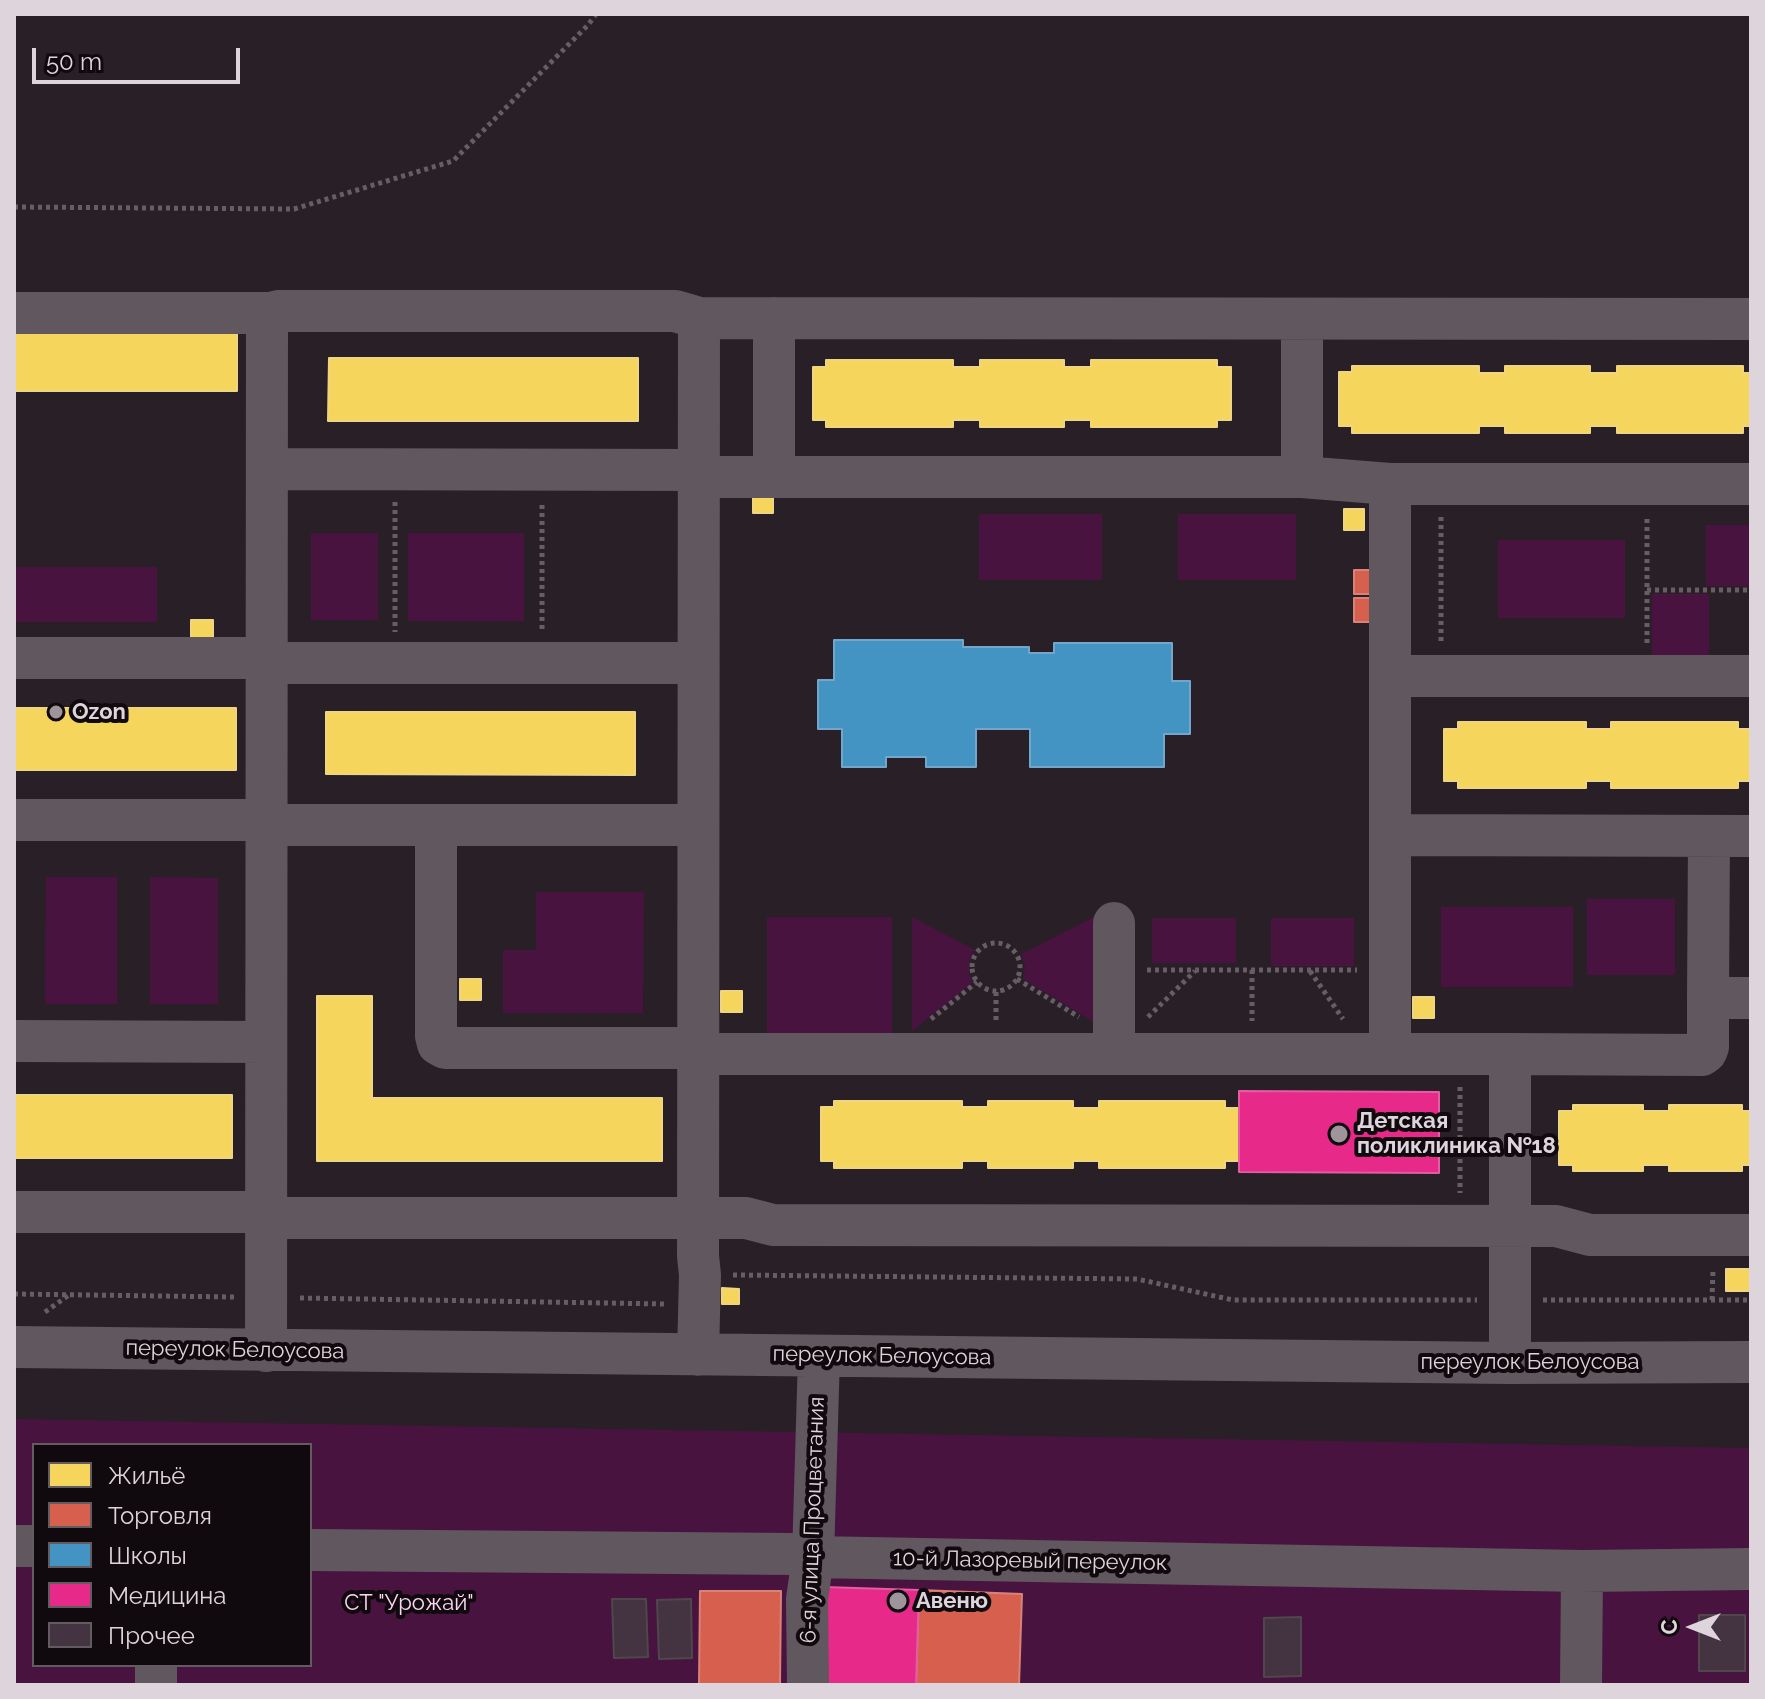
<!DOCTYPE html>
<meta charset="utf-8">
<style>
body{margin:0}
#map{position:relative;width:1765px;height:1699px;overflow:hidden;background:#282026;font-family:Raleway,sans-serif}
canvas{display:block}
.frame{position:absolute;inset:0;border:16px solid #ded4db;pointer-events:none}
.legend{position:absolute;left:32px;top:1443px;width:280px;height:224px;box-sizing:border-box;background:#100a0e;border:2px solid #625b60;margin:0;padding:10px 14px;list-style:none;font-size:24px;color:#ded4db}
.legend li{display:flex;align-items:center;gap:16px;height:40px}
.legend b{width:40px;border:2px solid #625b60}
.north{position:absolute;left:1653px;top:1587px;width:80px;height:80px;-webkit-text-stroke:6px #100a0e;paint-order:stroke;rotate:270deg;font-size:22px;font-weight:700;line-height:32px;text-align:center;color:#ded4db}
.north::after{content:'';display:block;margin:auto;width:28px;height:36px;background:#ded4db;clip-path:polygon(50% 0,100% 100%,50% 72%,0 100%)}
.scale{position:absolute;left:32px;top:48px;width:208px;height:36px;box-sizing:border-box;border:4px solid #ded4db;border-top:0;padding-left:10px;font-size:24px;line-height:28px;white-space:nowrap;color:#ded4db;-webkit-text-stroke:6px #100a0e;paint-order:stroke}
</style>
<div id="map">
<canvas width="1765" height="1699"></canvas>
<div class="frame"></div>
<ul class="legend">
<li><b style="height:22px;background:#f6d55c"></b>Жильё</li>
<li><b style="height:22px;background:#d6604d"></b>Торговля</li>
<li><b style="height:22px;background:#4393c3"></b>Школы</li>
<li><b style="height:22px;background:#e7298a"></b>Медицина</li>
<li><b style="height:22px;background:#443340"></b>Прочее</li>
</ul>
<div class="north">С</div>
<div class="scale">50 m</div>
</div>
<script>
const ctx = document.querySelector('canvas').getContext('2d');
ctx.lineJoin = 'round';
function paint(path, color) { ctx.fillStyle = color; ctx.fill(path, 'evenodd'); }
function stroke(path, color, width, dash) { ctx.strokeStyle = color; ctx.lineWidth = width; ctx.lineCap = dash ? 'butt' : 'round'; ctx.setLineDash(dash || []); ctx.stroke(path); }
function label(font, color, halo, rows, align = 'center') {
  ctx.font = font + ' Raleway,sans-serif'; ctx.lineWidth = 8; ctx.setLineDash([]); ctx.textBaseline = 'middle'; ctx.strokeStyle = halo; ctx.fillStyle = color; for (const [text, x, y, turn = 0] of rows) {
    ctx.save(); ctx.translate(x, y); ctx.rotate((+turn || 0) * Math.PI / 180); ctx.textAlign = isNaN(turn) ? turn : align; if (halo) ctx.strokeText(text, 0, 0); ctx.fillText(text, 0, 0); ctx.restore();
  }
}
paint(new Path2D(`
 M979 514H1102V580H979Z
 M1178 514H1296V580H1178Z
 M1706 525H1751V586H1706Z
 M311 533H378V620H311Z
 M408 533H524V621H408Z
 M1498 540H1625V618H1498Z
 M14 567H157V622H14Z
 M1652 594H1709V658H1652Z
 M46 877H117V1004H45Z
 M150 877 218 878V1004H150Z
 M536 892H644L643 1013H503V950H536Z
 M1587 899H1675V975H1587Z
 M1441 907H1573V987H1441Z
 M1100 914V1026L1023 979 1025 967 1021 954Z
 M767 917H892V1035H767Z
 M912 917 975 950C968 960 966 972 973 982L912 1031Z
 M1152 918H1236V963H1152Z
 M1271 918H1354V966H1271Z
 M14 1419 1751 1448V1685H14ZM34 1445H310V1665H34Z`), '#491340');
const homes = new Path2D(`
 M14 329H237V391H14Z
 M329 358H638V421H328Z
 M826 360H953V367H980V360H1064V367H1091V360H1217V367H1231V420H1217V427H1091V420H1064V427H980V420H953V427H826V420H813V367H826Z
 M1352 366H1479V373H1505V366H1590V373H1617V366H1743V373H1751V426H1743V433H1617V426H1590V433H1505V426H1479V433H1352V426H1339V372H1352Z
 M753 492H773V513H753Z
 M1344 509H1364V530H1344Z
 M191 620H213V639H191Z
 M14 708H236V770H14Z
 M326 712H635V775L326 774Z
 M1458 722H1586V729H1611V722H1738V729H1751V781H1738V788H1611V781H1586V788H1458V781H1444V729H1458Z
 M460 979H481V1000H460Z
 M721 991H742V1012H721Z
 M317 996H372V1098H662V1161H317Z
 M1413 997H1434V1018H1413Z
 M14 1095H232V1158H14Z
 M834 1101H962V1107H988V1101H1073V1108H1099V1101H1225V1108H1239V1161H1225V1168H1099V1161H1073V1168H988V1161H962V1168H834V1161H821V1107H834Z
 M1573 1105H1643V1111H1669V1105H1742V1111H1751V1165H1742V1171H1669V1165H1643V1171H1573V1165H1559V1111H1573Z
 M1726 1269H1751V1291H1726Z
 M722 1288 739 1289V1304H722Z`);
paint(homes, '#f6d55c');
stroke(homes, '#efd582', 2);
const shops = new Path2D(`
 M1354 570H1370V594H1354Z
 M1354 598H1370V622H1354Z
 M919 1590 1022 1594 1019 1685H916Z
 M700 1591H781L780 1685H699Z`);
paint(shops, '#d6604d');
stroke(shops, '#d88378', 2);
const schools = new Path2D(`
 M834 640H963V647H1029V653H1054V643H1172V681H1190V734H1164V767H1030V729H976V767H926V757H886V767H842V729H818V680H834Z`);
paint(schools, '#4393c3');
stroke(schools, '#72a6ca', 2);
const health = new Path2D(`
 M1239 1091 1439 1092V1173L1239 1172Z
 M824 1587 919 1590 916 1685H821Z`);
paint(health, '#e7298a');
stroke(health, '#e45ca2', 2);
const building = new Path2D(`
 M612 1599H646L648 1657 614 1658Z
 M691 1599 692 1658 659 1659 657 1600Z
 M1699 1615H1745V1671H1699Z
 M1301 1617V1676L1264 1677V1618Z`);
paint(building, '#443340');
stroke(building, '#4e484c', 2);
stroke(new Path2D(`
 M14 207 294 209 453 161 588 25 596 14
 M395 502V632
 M1441 517V643
 M1647 590H1751
 M542 629V503
 M1647 643V517
 M972 967a24 24 0 1 1 48 0a24 24 0 1 1-48 0Z
 M1147 970H1357
 M1252 970V1021
 M1310 971 1343 1019
 M1017 979 1079 1017
 M996 992V1023
 M1148 1017 1195 971
 M931 1019 977 982
 M1460 1087V1193
 M733 1275 1137 1279 1233 1300H1477
 M14 1294 234 1297
 M300 1298 666 1304
 M1543 1300H1751
 M1712 1300 1713 1270
 M45 1312 69 1295`), '#665e64', 5, [4, 4]);
stroke(new Path2D(`
 M14 313H270
 M774 318V477
 M1302 319V477
 M267 469 699 470
 M699 477H1302L1390 484H1751
 M1390 484V1054
 M14 658H266
 M266 663H698
 M1390 676H1751
 M14 820H266
 M266 825H698
 M436 825V1036L438 1044 445 1048H698
 M1390 835 1751 836
 M1114 923V1054
 M1708 998 1709 836
 M14 1041 266 1042
 M698 1054H1510V1363
 M1510 1054 1702 1055 1706 1052 1708 1047V998H1751
 M14 1212H266
 M266 1218H746L773 1225 1556 1226 1590 1235H1751
 M14 1347 1510 1363 1751 1362
 M266 1351 267 322 270 313 278 311H675L699 318
 M698 1355 700 1275 698 1256 699 318 1751 319
 M14 1546H34
 M310 1550 793 1554 813 1557 1582 1571 1751 1569
 M156 1665V1685
 M808 1685 807 1599 813 1557 819 1356
 M1581 1685 1582 1571`), '#61575e', 42);
for (const [x, y, r, color] of [
 [56,712,8,"#9e959c"],
 [1339,1134,10,"#9e959c"],
 [898,1601,10,"#9e959c"]
]) { const dot = new Path2D(); dot.arc(x, y, r, 0, 2 * Math.PI); ctx.fillStyle = color; ctx.fill(dot); stroke(dot, '#100a0e', 3); }
label('bold 22px', '#ded4db', '#100a0e', [
 ["Ozon",72,712],
 ["Детская",1357,1121],
 ["поликлиника №18",1357,1146],
 ["Авеню",916,1601]
], 'left');
label('22px', '#ded4db', '#100a0e', [
 ["переулок Белоусова",235,1350,1],
 ["переулок Белоусова",882,1356,1],
 ["переулок Белоусова",1530,1362],
 ["6-я улица Процветания",813,1520,-88],
 ["10-й Лазоревый переулок",1030,1561,1]
]);
label('22px', '#fdd5f2', '#100a0e', [
 ["СТ \"Урожай\"",409,1603]
]);
</script>
